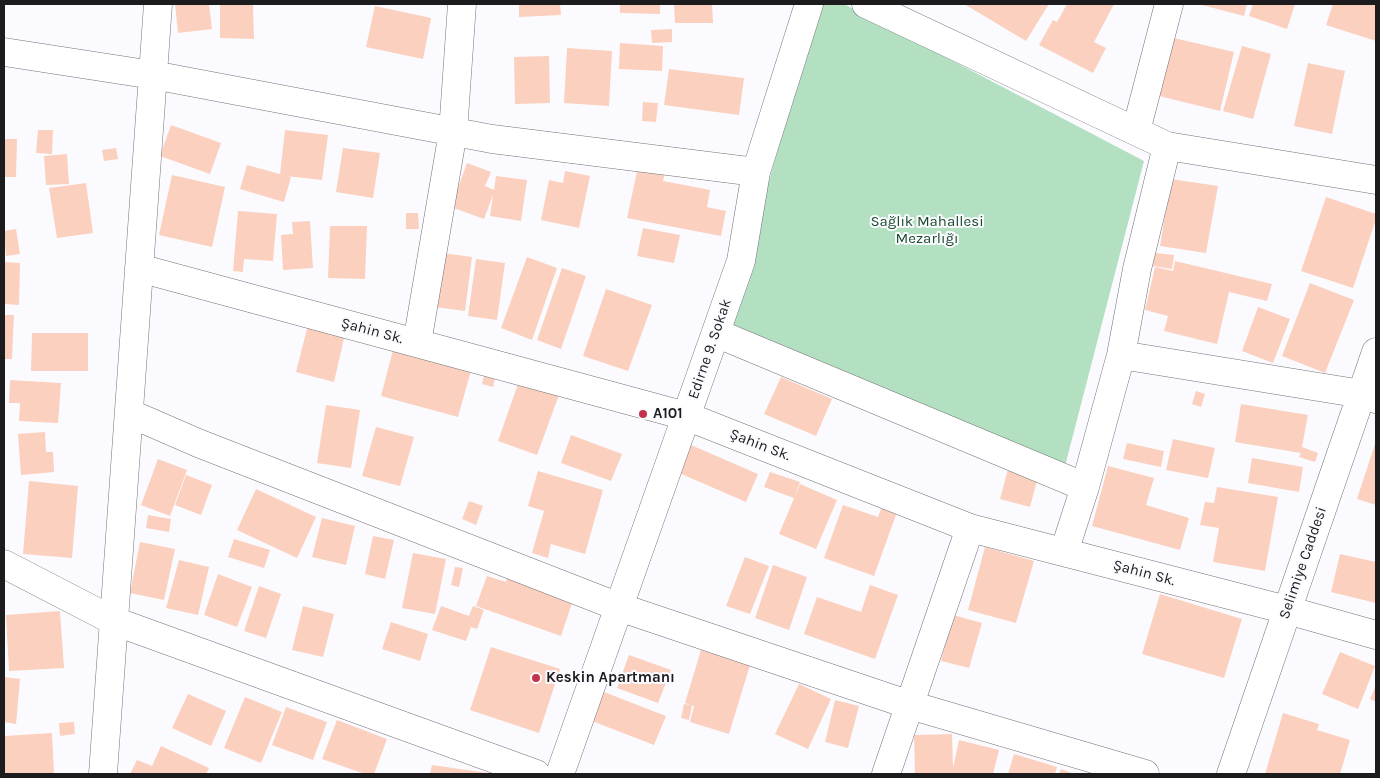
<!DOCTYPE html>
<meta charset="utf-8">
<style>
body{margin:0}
#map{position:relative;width:1380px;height:778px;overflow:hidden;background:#fbfbff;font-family:Karla,sans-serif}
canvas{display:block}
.frame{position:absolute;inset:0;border:5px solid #1c1c1f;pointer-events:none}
</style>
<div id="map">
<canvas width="1380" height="778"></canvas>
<div class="frame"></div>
</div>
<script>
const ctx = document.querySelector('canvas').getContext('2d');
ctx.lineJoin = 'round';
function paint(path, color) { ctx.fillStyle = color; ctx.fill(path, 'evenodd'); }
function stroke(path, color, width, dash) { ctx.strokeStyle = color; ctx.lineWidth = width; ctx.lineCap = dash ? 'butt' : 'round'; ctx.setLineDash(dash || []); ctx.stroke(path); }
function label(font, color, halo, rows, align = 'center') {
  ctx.font = font + ' Karla,sans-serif'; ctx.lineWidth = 4; ctx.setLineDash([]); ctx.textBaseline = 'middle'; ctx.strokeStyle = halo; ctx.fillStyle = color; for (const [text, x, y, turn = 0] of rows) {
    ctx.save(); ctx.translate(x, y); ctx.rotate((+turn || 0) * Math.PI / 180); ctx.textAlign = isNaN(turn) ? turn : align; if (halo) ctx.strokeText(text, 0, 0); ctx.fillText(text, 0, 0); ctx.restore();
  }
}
paint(new Path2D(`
 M819 4H844L1144 161 1065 466 729 323Z`), '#b2e0c0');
paint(new Path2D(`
 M175 4H209L212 29 178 33Z
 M220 4H253L254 39 220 38Z
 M519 4H560L561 15 519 17Z
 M620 4H660V14L620 13Z
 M674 4H712L713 23H675Z
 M964 4H1049L1026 41Z
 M1067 4H1114L1094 42 1106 48 1093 73 1039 45 1053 20 1057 22Z
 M1198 4H1247L1244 16Z
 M1253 4H1295L1287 29 1249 16Z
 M1333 4H1376V41L1326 25Z
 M375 6 431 18 423 59 366 47Z
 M672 29V42L652 43 651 30Z
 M1174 38 1234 52 1220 111 1159 96Z
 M620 43 663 46 662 71 619 69Z
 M1242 46 1271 54 1253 119 1223 111Z
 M567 48 612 51 609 106 564 103Z
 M549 56 550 103 515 104 514 57Z
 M1308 63 1345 71 1332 134 1294 126Z
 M669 69 744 78 739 115 664 105Z
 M643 102 658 103 656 122 642 121Z
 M171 125 221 143 210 174 160 156Z
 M38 130H53L52 154 36 153Z
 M285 130 328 135 322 180 286 176 291 177 284 202 240 189 247 165 280 174Z
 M4 139H17L16 177H4Z
 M116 148 118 159 104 161 102 150Z
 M343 148 380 153 373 198 336 192Z
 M67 154 69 184 46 185 44 156Z
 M467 163 491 172 485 186 494 190 496 176 527 180 521 221 490 216 493 195 484 219 451 207Z
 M638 167 665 172 663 181 710 190 707 207 726 211 721 236 627 218Z
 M565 171 590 176 579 228 541 220 549 180 563 183Z
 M172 175 225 187 212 247 159 235Z
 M1171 179 1218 186 1206 253 1160 246Z
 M86 183 93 233 57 238 49 188Z
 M1326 197 1376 214V219L1353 288 1301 271Z
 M238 211 277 214 273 261 244 259 243 272 233 271Z
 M406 213H418L419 229H406Z
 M310 221 313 268 283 270 281 235 293 234 292 222Z
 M330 226H367L365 279 328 278Z
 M643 228 680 235 674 263 637 256Z
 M16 229 20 254 6 256 4 231Z
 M443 253 472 257 465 311 435 307Z
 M1155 253 1174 255 1172 269 1153 266Z
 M527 257 557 268 532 340 501 328Z
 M476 259 505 263 497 320 468 316Z
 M1175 261 1272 284 1267 301 1229 292 1217 344 1164 331 1168 316 1145 310 1155 267 1173 271Z
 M4 262 20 263 19 305 4 304Z
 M562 268 586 276 561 349 537 340Z
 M1310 283 1354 300 1325 373 1282 356Z
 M606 289 652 305 628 371 583 356Z
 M1258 307 1290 319 1273 363 1242 351Z
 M4 315H14L12 359H4Z
 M309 321 346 330 334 382 296 372Z
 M32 333H88V371H31Z
 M394 346 472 367 458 417 381 396Z
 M486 368 497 370 493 387 482 384Z
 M781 377 832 399 816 436 764 414Z
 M10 380 61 383 58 423 19 421 20 403H9Z
 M519 381 559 395 537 455 498 441Z
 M1196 391 1205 394 1201 407 1192 404Z
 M1241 404 1308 415 1302 447 1318 453 1315 462 1299 457 1301 453 1235 442Z
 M326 405 360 410 351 468 317 463Z
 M376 427 414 437 400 486 362 476Z
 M45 432 46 452H53L54 472 21 475 18 434Z
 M571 435 622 454 611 481 561 463Z
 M1173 439 1215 448 1208 478 1166 470Z
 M1376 441V505L1357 499Z
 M1127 443 1164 451 1161 467 1123 459Z
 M691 445 758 474 746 502 679 473Z
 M1252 458 1303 467 1299 492 1248 483Z
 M158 459 187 470 170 516 141 505Z
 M1108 466 1154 478 1146 505 1189 518 1180 550 1092 526Z
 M1008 469 1038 477 1030 507 1000 499Z
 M538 471 603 490 585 554 551 544 548 558 532 553 544 511 528 506Z
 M770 472 800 482 794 498 764 487Z
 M186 475 212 485 201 515 175 505Z
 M29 481 78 486 72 558 23 554Z
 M800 484 837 500 816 549 779 534Z
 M1217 487 1278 497 1265 571 1213 562 1219 528 1200 525 1205 502 1214 503Z
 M256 489 316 517 297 558 237 530Z
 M469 501 483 506 476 525 462 519Z
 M843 505 878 517 882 506 897 512 874 576 824 558Z
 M148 515 171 519 169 532 146 528Z
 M322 518 355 526 346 565 312 557Z
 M373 536 394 540 385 579 365 574Z
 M234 539 270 550 264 568 228 557Z
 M140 542 175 549 164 600 130 593Z
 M985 547 1034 561 1016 623 968 610Z
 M413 553 446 559 435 614 402 608Z
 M1340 554 1376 562V603L1331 592Z
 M745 557 769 566 750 614 726 606Z
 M179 560 209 567 198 615 166 608Z
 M773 565 807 577 789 630 755 618Z
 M455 567 463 568 459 587 451 585Z
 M218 574 252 587 237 627 204 615Z
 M487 576 506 582 507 577 573 600 561 636 476 606Z
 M870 585 898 595 875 659 804 634 817 597 861 612Z
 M259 586 281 594 266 638 244 631Z
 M1160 594 1242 619 1224 678 1142 654Z
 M303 606 334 614 323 657 292 650Z
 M441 606 469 616 473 606 484 610 477 629 471 627 466 641 432 630Z
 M60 611 64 668 9 671 6 615Z
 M953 615 982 623 969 668 941 661Z
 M391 622 428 634 420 661 382 649Z
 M491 647 560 669 539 733 470 710Z
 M701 650 750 665 729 734 690 722 694 706 685 703Z
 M1340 652 1375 666 1358 709 1322 694Z
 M629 655 671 670 658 703 617 688Z
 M4 677 20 679 16 724 4 722Z
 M799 684 831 699 808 749 775 734Z
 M1376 685V702L1370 699Z
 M604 692 666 716 654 745 592 721Z
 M188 694 226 711 211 746 172 728Z
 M245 697 282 712 261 763 224 748Z
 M835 700 859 706 848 748 825 742Z
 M684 704 692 705 689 720 681 718Z
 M286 707 327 722 313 760 272 745Z
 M1283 713 1319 724 1317 730 1350 740 1340 774H1265Z
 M337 720 387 739 374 774H365L322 759Z
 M74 722 75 734 60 736 59 723Z
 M52 733 54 774H4V736Z
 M952 734 953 768 959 740 999 750 993 774H915L914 735Z
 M161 746 209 768 206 774H130L137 760 152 766Z
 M1014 754 1057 767 1055 774H1008Z
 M432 765 488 773V774H430Z
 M1061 769 1075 774H1059Z`), '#fbd0be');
const minor = new Path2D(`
 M866 4 1167 146 1376 180
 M4 52 153 75 492 139 756 172
 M1136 131 1169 4
 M139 268 686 416 970 528 1287 610 1376 635
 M716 333 1085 487
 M417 343 453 132 462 4
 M1121 355 1362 394 1376 399
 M129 413 198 443 619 607 910 705 1145 774
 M1064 552 1085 487 1121 355 1137 269 1167 146
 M4 564 114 621 536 774
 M103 774 158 4
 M560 774 741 261 756 172 809 4
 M886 774 970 528
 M1231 774 1376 352`);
stroke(minor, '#737379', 29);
stroke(minor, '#fff', 28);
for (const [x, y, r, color] of [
 [643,414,5,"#c4334d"],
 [536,678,5,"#c4334d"]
]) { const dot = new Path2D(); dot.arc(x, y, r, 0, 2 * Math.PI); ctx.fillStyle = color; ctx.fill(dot); stroke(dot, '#fbfbff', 2); }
label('15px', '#19492c', '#fbfbff', [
 ["Sağlık Mahallesi",927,222],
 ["Mezarlığı",927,239]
]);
label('15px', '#1c1c1f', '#fbfbff', [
 ["Şahin Sk.",372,331,15],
 ["Edirne 9. Sokak",710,349,-71],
 ["Şahin Sk.",760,445,21],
 ["Selimiye Caddesi",1303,563,-71],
 ["Şahin Sk.",1144,573,15]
]);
label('bold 15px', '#1c1c1f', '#fbfbff', [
 ["A101",653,414],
 ["Keskin Apartmanı",546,678]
], 'left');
</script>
